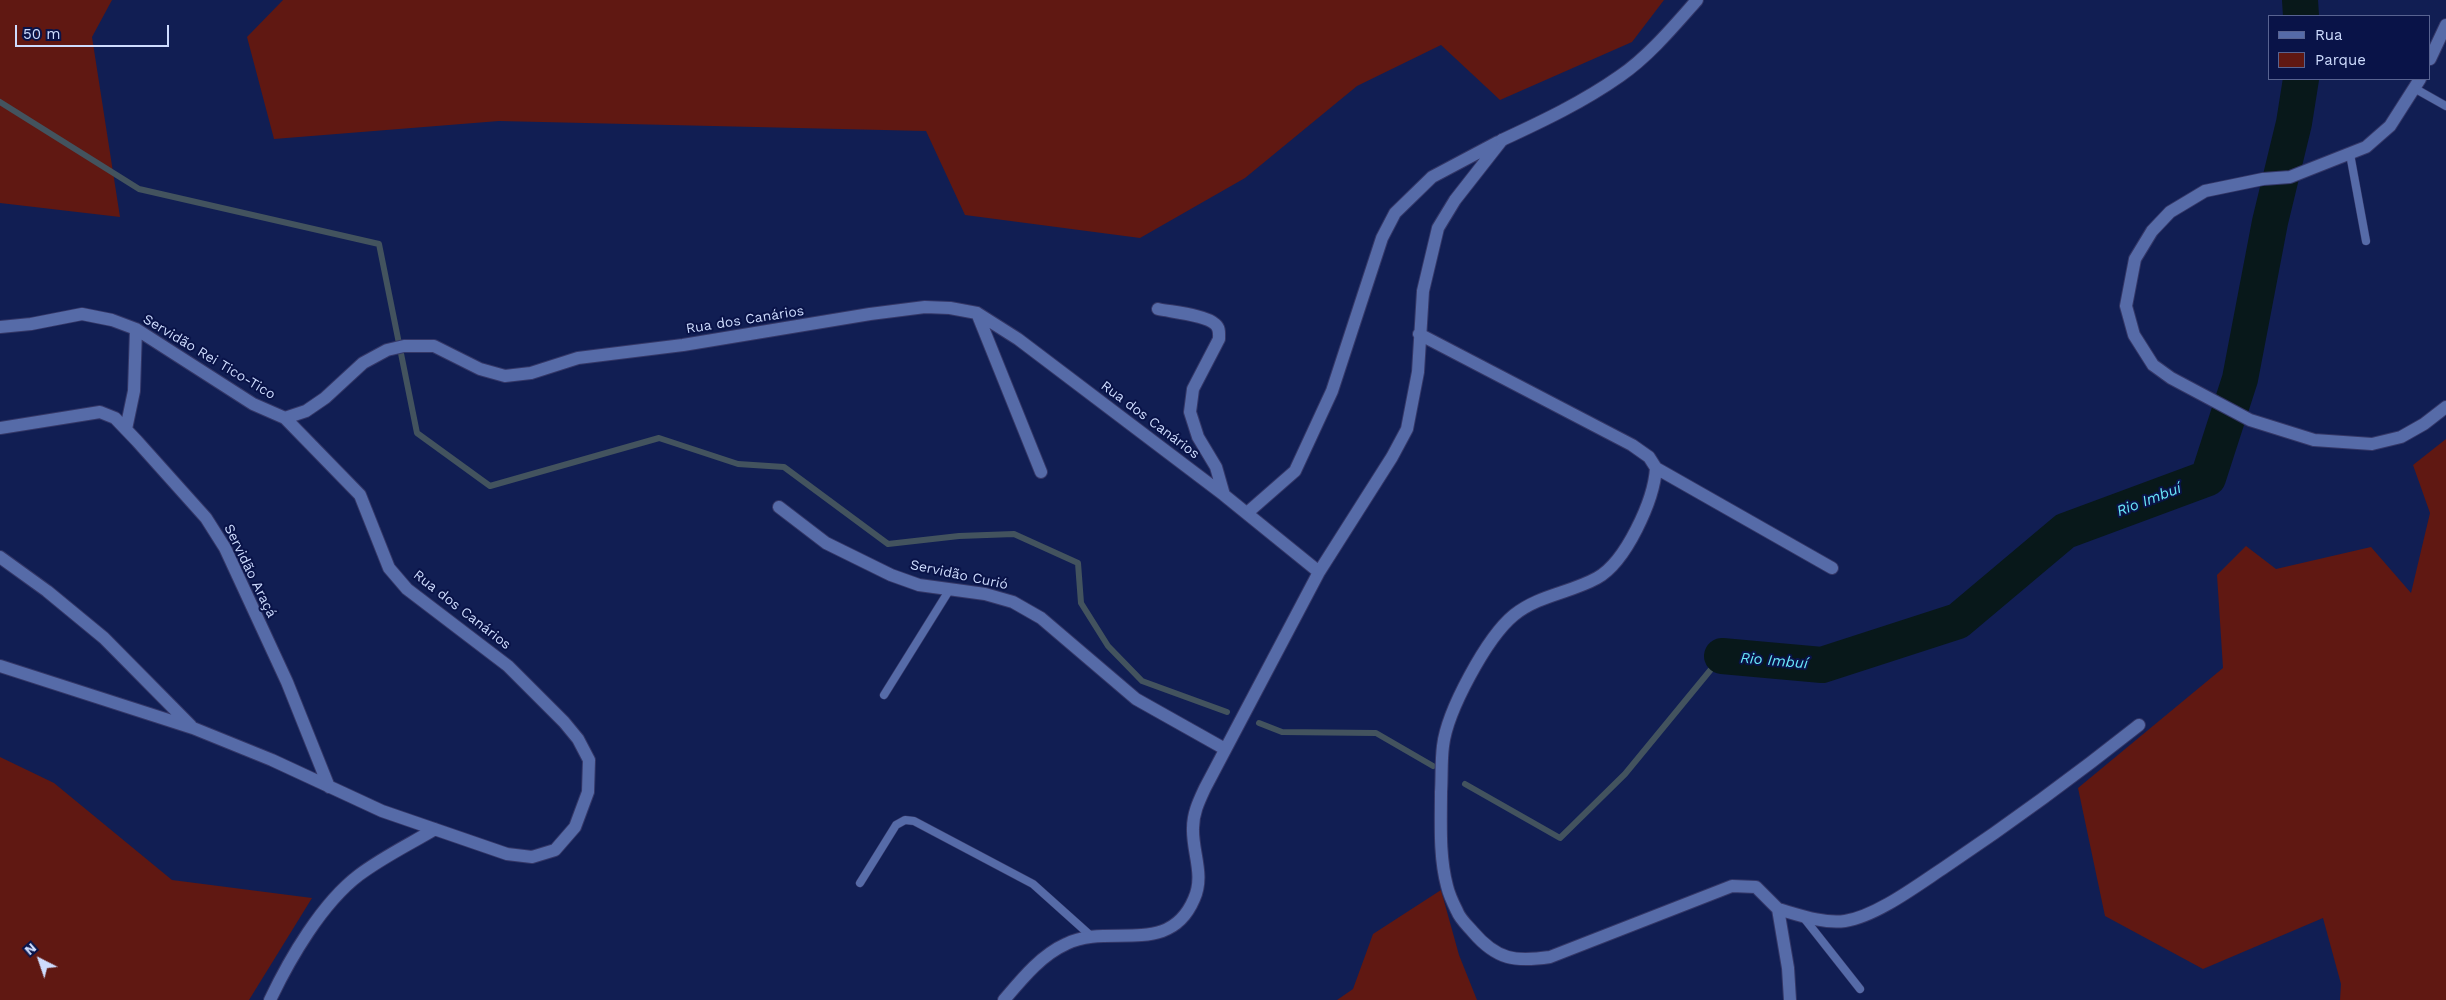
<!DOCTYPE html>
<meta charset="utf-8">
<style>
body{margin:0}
#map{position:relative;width:2446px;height:1000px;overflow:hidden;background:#111e53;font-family:"Work Sans",sans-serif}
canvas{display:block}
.legend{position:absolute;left:2268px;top:15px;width:162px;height:65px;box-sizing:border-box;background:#091348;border:1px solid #586391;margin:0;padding:6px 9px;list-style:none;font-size:15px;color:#cedcfe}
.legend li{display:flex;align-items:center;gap:10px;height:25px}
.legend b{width:25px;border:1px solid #586391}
.north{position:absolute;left:15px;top:935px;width:50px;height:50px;-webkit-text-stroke:4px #091348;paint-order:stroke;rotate:319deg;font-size:14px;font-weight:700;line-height:20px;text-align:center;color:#cedcfe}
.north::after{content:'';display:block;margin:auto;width:18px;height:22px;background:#cedcfe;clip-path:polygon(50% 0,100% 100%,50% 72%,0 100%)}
.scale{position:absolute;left:15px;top:25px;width:154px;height:22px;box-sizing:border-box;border:2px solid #cedcfe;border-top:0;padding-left:6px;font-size:15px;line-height:18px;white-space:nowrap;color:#cedcfe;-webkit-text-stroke:4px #091348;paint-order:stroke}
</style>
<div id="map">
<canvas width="2446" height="1000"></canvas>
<ul class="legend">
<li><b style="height:6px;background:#566ba8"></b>Rua</li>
<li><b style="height:14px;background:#601812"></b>Parque</li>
</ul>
<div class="north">N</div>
<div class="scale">50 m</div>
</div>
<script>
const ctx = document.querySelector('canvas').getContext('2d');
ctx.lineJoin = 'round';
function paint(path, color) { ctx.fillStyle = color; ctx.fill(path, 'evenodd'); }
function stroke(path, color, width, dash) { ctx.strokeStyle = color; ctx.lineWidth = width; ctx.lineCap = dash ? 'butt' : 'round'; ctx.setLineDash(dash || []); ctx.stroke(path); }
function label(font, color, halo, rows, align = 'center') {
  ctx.font = font + ' "Work Sans",sans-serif'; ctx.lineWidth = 4; ctx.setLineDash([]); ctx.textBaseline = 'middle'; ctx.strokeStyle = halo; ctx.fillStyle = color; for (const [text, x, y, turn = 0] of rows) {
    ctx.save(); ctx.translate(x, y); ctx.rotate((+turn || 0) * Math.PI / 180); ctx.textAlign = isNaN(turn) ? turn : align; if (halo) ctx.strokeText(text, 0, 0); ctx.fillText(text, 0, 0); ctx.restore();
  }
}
paint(new Path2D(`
 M0 0H112L92 37 120 217 0 203Z
 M283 0H1664L1632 42 1500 100 1441 45 1357 86 1245 178 1140 238 965 215 926 131 499 121 274 139 247 37Z
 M2446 439V1000H2340L2341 984 2323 918 2203 969 2105 916 2078 788 2223 668 2217 575 2246 546 2276 569 2371 547 2411 593 2430 513 2413 465Z
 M0 757 54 783 172 880 312 898 249 1000H0Z
 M1441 890 1459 955 1477 1000H1337L1353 989 1373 934Z`), '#601812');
stroke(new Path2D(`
 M0 102 139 189 379 244 417 433 490 486 659 438 738 464 784 467 888 544 959 536 1014 534 1078 563 1081 603 1108 646 1142 681 1227 712
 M1259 723 1282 732 1376 733 1433 766
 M1465 784 1560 838 1625 774 1722 656`), '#43535e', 6);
stroke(new Path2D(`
 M2300 0 2301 16
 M1722 656 1822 665 1958 621 2065 531 2208 478 2240 379 2270 222 2294 123 2301 79`), '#08181a', 36);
const service = new Path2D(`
 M2414 88 2446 106
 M2350 154 2366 241
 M884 695 950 589
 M860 883 896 825 905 820 914 821 1033 884 1091 936
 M1804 918 1860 989`);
const minor = new Path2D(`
 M2430 59 2446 25
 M2420 79 2390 126 2366 147 2290 177 2263 179 2205 191 2170 212 2152 231 2135 259 2126 306 2134 335 2153 365 2171 378 2250 420 2314 440 2372 444 2401 437 2424 424 2446 407
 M1158 309C1172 312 1206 315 1215 324 1220 328 1219 333 1219 339L1193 389 1190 412 1198 437 1216 467 1224 495
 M977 313 1041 472
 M0 327 31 324 82 314 112 320 136 329 253 404 285 418 360 495 389 568 407 589 508 666 564 722 578 739 589 760 588 792 575 827 555 850 532 857 507 854 382 811 272 760 193 728 0 666
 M1419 334 1632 445 1649 457 1656 468C1654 500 1626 562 1597 578 1570 593 1539 595 1514 615 1487 637 1447 711 1443 746 1441 761 1442 777 1441 792 1441 823 1439 856 1447 886 1449 895 1453 903 1457 911 1460 919 1467 925 1473 932 1497 960 1515 962 1550 957L1732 886 1756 887 1778 909 1788 968 1790 1000
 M285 418 306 411 325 398 363 363 387 350 404 346H434L480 369 505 376 531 373 578 358 683 345 870 314 925 307 950 308 977 313 1018 339 1224 495 1319 572
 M0 428 100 412 115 418 137 441 206 518 225 548 287 682 329 787
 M126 429 134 391 136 329
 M1656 468 1832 568
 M779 507 826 543 891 575 919 585 985 594 1013 602 1041 618 1136 699 1225 749
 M1247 513 1295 471 1332 391 1382 238 1395 213 1432 177 1498 142
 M0 557 47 591 104 638 191 726
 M1778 909C1799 915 1824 924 1845 921 1877 916 1919 884 1945 867 2012 822 2076 775 2139 725
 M270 1000C290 958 322 903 359 875 383 857 410 844 435 829
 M1004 1000C1021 980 1041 955 1066 944 1109 922 1169 958 1194 899 1205 875 1192 852 1193 828 1193 813 1199 801 1205 788L1319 572 1392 457 1407 429 1418 372 1423 291 1438 228 1455 200 1502 140`);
const tertiary = new Path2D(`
 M1502 140C1543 121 1583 102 1620 76 1649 56 1674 26 1697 0`);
stroke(service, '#343767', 9);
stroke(minor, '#343767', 14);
stroke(tertiary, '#343767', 14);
stroke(service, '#566ba8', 8);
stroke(minor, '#566ba8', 12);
stroke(tertiary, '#566ba8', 12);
label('14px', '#cedcfe', '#091348', [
 ["Rua dos Canários",745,320,-9],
 ["Servidão Rei Tico-Tico",209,357,31],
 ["Rua dos Canários",1150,420,37],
 ["Servidão Araçá",250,571,64],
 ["Servidão Curió",959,575,12],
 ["Rua dos Canários",462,610,38]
]);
label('italic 15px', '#69e6f8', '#091348', [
 ["Rio Imbuí",2149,500,-21],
 ["Rio Imbuí",1774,661,5]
]);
</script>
